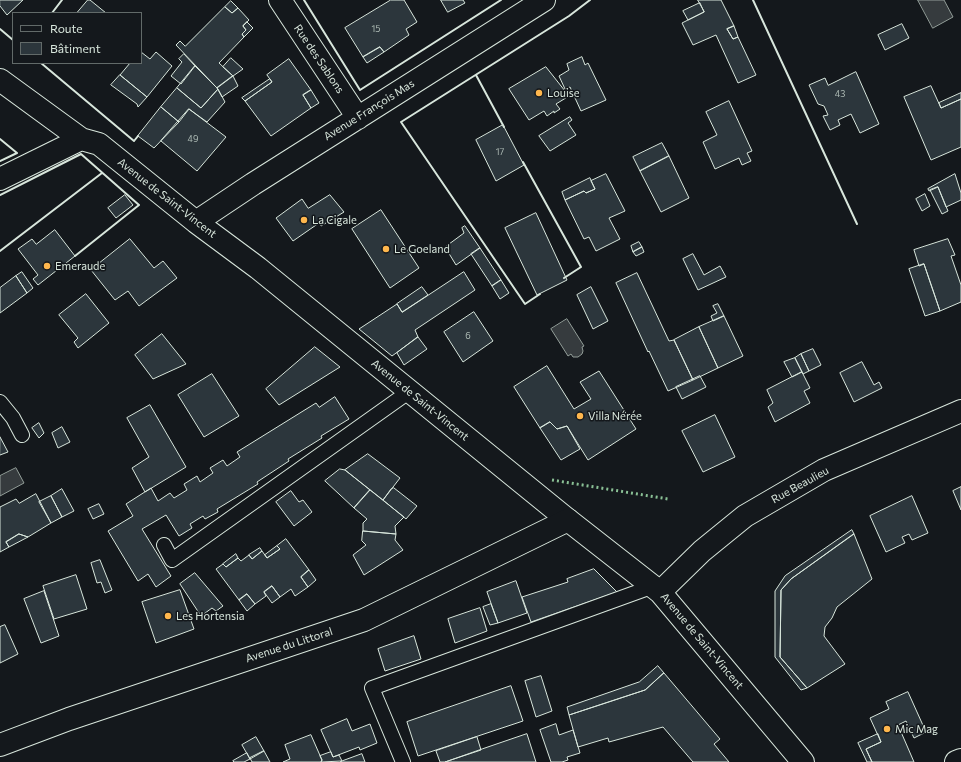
<!DOCTYPE html>
<meta charset="utf-8">
<style>
body{margin:0}
#map{position:relative;width:961px;height:762px;overflow:hidden;background:#14181c;font-family:Commissioner,sans-serif}
canvas{display:block}
.legend{position:absolute;left:12px;top:12px;width:130px;height:52px;box-sizing:border-box;background:#14181c;border:1px solid #626a69;margin:0;padding:5px 7px;list-style:none;font-size:12px;color:#d8e6dc}
.legend li{display:flex;align-items:center;gap:8px;height:20px}
.legend b{width:20px;border:1px solid #626a69}
</style>
<div id="map">
<canvas width="961" height="762"></canvas>
<ul class="legend">
<li><b style="height:5px;background:#14181c"></b>Route</li>
<li><b style="height:11px;background:#2c363c"></b>Bâtiment</li>
</ul>
</div>
<script>
const ctx = document.querySelector('canvas').getContext('2d');
ctx.lineJoin = 'round';
function paint(path, color) { ctx.fillStyle = color; ctx.fill(path, 'evenodd'); }
function stroke(path, color, width, dash) { ctx.strokeStyle = color; ctx.lineWidth = width; ctx.lineCap = dash ? 'butt' : 'round'; ctx.setLineDash(dash || []); ctx.stroke(path); }
function label(font, color, halo, rows, align = 'center') {
  ctx.font = font + ' Commissioner,sans-serif'; ctx.lineWidth = 3; ctx.setLineDash([]); ctx.textBaseline = 'middle'; ctx.strokeStyle = halo; ctx.fillStyle = color; for (const [text, x, y, turn = 0] of rows) {
    ctx.save(); ctx.translate(x, y); ctx.rotate((+turn || 0) * Math.PI / 180); ctx.textAlign = isNaN(turn) ? turn : align; if (halo) ctx.strokeText(text, 0, 0); ctx.fillText(text, 0, 0); ctx.restore();
  }
}
const water = new Path2D(`
 M918 0H944L953 17 933 28Z
 M567 319 584 346 582 347 583 351 582 354 578 357H573L571 354 568 356 551 329Z
 M16 468 24 483 0 496V476Z`);
paint(water, '#363b3e');
stroke(water, '#939e99', 1);
const building = new Path2D(`
 M0 0H23L7 15 0 6Z
 M88 0H90L106 13H77Z
 M391 0H404L417 22 406 29 409 35 384 52 380 47 363 57 345 28Z
 M441 0H463L465 3 448 12Z
 M698 0H721L734 26 727 29 733 39 738 37 756 75 738 83 716 35 693 45 682 23 704 12Z
 M231 1 238 8 232 13 225 7Z
 M700 3 704 12 688 20 683 11Z
 M225 7 232 13 238 8 249 20 243 26 246 30 242 34 244 37 219 63 233 76 217 88 176 45 180 41 185 46Z
 M247 22 253 28 244 37 242 34 246 30 243 26Z
 M902 24 909 38 885 50 878 35Z
 M734 26 738 37 733 39 727 29Z
 M380 47 384 52 367 63 363 57Z
 M141 52 150 59 156 52 172 66 147 97 120 75 130 63H141Z
 M184 54 195 66 181 84 171 76 182 62 179 59Z
 M582 57 585 65 588 63 606 100 581 111 570 87 565 89 559 76 569 70 567 64Z
 M231 58 243 69 233 76 223 67Z
 M289 59 311 90 303 95 311 108 271 136 245 101 272 82 267 75Z
 M195 66 218 89 201 108 177 88Z
 M546 67 569 96 556 104 560 109 554 113V111L547 116 544 111 529 120 509 89Z
 M856 72 879 124 860 133 851 114 838 120 840 125 830 130 823 116 828 115 824 106 818 104 809 85 825 78 828 85Z
 M120 75 147 97 138 107 137 104 111 85Z
 M233 76 238 86 222 97 217 88Z
 M270 79 272 82 245 101 242 98Z
 M931 86 941 108 961 99V147L931 160 904 97Z
 M177 88 201 108 218 89 225 102 207 122 189 109 179 122 161 107Z
 M311 90 319 103 311 108 303 95Z
 M961 93V99L941 108 939 103Z
 M729 101 752 151 747 153 751 161 742 165 739 158 715 169 703 142 717 135 706 112Z
 M161 107 179 122 154 148 138 136Z
 M189 109 226 137 197 171 161 141Z
 M570 117 572 120 568 123 576 135 550 151 539 136Z
 M503 125 524 165 496 181 476 140Z
 M662 143 669 156 640 171 633 157Z
 M669 156 689 198 661 212 640 171Z
 M606 174 625 211 609 218 620 239 596 251 589 237 584 239 565 200 584 191 586 193 595 189 591 181Z
 M955 174 961 193V200L946 207 938 187 929 191 928 189Z
 M590 178 595 189 586 193 584 191 565 200 562 192Z
 M938 187 948 211 942 214 930 190Z
 M925 194 930 206 922 211 916 199Z
 M125 195 133 205 116 218 108 208Z
 M330 195 344 212 321 226 319 223 293 241 276 218 302 199 308 208Z
 M381 210 419 268 390 288 352 229Z
 M536 213 567 280 537 295 505 228Z
 M465 226 480 248 456 265 445 247 464 233 462 228Z
 M55 230 75 256 38 285 33 279 38 275 18 249 32 239 36 244Z
 M130 239 154 268 163 261 177 278 139 306 128 291 115 300 91 270Z
 M948 239 955 255 951 256 961 285V302L940 311 924 264 919 266 914 250Z
 M639 242 642 247 633 252 631 246Z
 M642 247 644 252 636 256 633 252Z
 M480 248 501 280 492 286 471 254Z
 M693 254 704 275 720 266 726 277 698 290 683 259Z
 M924 264 940 311 925 316 909 269Z
 M22 272 33 288 27 293 16 276Z
 M464 272 475 290 415 330 418 337 392 356 359 329 397 304 402 312Z
 M637 273 669 341 674 340 693 380 668 391 649 351 648 352 616 283Z
 M16 276 27 293 0 313V288Z
 M501 280 509 293 500 299 492 286Z
 M422 287 428 295 402 312 397 304Z
 M591 287 608 321 593 329 577 295Z
 M86 294 109 323 78 348 74 342 78 338 59 315Z
 M718 304 724 316 713 321 711 316 717 313 713 306Z
 M474 312 493 341 463 362 444 332Z
 M724 316 743 356 718 368 699 327Z
 M699 327 718 368 693 380 674 340Z
 M162 334 186 364 153 379 135 355Z
 M418 337 427 349 404 365 397 353Z
 M315 347 340 367 279 405 266 389Z
 M813 349 821 365 809 371 801 354Z
 M801 354 809 371 803 374 795 358Z
 M795 358 802 372 792 377 784 362Z
 M862 362 874 385 879 382 882 388 854 402 840 373Z
 M547 366 574 409 591 399 580 382 599 371 636 429 588 460 567 426 557 429 550 422 540 428 514 387Z
 M802 372 810 388 804 391 810 403 775 422 768 407 773 403 767 390Z
 M212 374 239 416 204 437 178 395Z
 M700 376 706 387 682 399 676 387Z
 M335 397 349 419 321 436 322 438 288 459 289 461 257 482 258 484 217 509 218 512 205 519 203 516 190 524 192 528 179 536 166 515 142 529 171 576 156 587 148 574 138 581 108 531 133 516 126 504 151 488 158 501 170 493 174 498 187 490 184 484 197 476 200 482 213 473 210 468 223 460 227 466 240 457 237 452 316 403 319 407Z
 M150 405 186 467 145 492 132 468 149 457 127 418Z
 M715 415 735 457 703 472 682 431Z
 M550 422 557 429 567 426 580 449 561 460 540 428Z
 M39 423 44 433 39 438 32 428Z
 M62 427 70 442 58 448 52 433Z
 M0 437 8 452 0 455Z
 M368 454 400 478 383 500 345 470Z
 M340 469 345 470 370 490 354 508 325 481Z
 M961 487V510L953 491Z
 M394 488 417 506 406 519 383 500 391 489Z
 M62 489 74 511 62 517 51 496Z
 M370 490 404 517 395 526 396 534 363 531V523L367 519 354 508Z
 M291 491 299 502 303 500 312 512 294 526 276 502Z
 M36 494 51 523 28 537 19 534 6 542 9 547 0 552V507L16 499 19 503Z
 M51 496 62 517 51 523 39 502Z
 M912 496 928 533 912 540 909 534 902 537 905 543 886 552 870 516Z
 M99 504 104 514 93 519 88 509Z
 M852 530 854 534 791 579 781 590 780 657 807 688 801 690 775 657V591L785 576Z
 M363 531 396 534 395 540 403 550 364 575 353 555 366 545 362 541Z
 M19 534 28 537 9 547 6 542Z
 M854 534 872 579 837 607 832 618 825 627 824 636 845 664 807 688 780 657 781 590 791 579Z
 M286 539 309 570 301 577 308 587 295 596 291 589 280 597 272 586 264 592 266 596 255 604 247 594 239 600 216 569 223 564 226 567 238 558 241 561 249 555 252 559 262 551 267 558 280 549 277 546Z
 M277 546 280 549 267 558 265 555Z
 M260 548 262 551 252 559 249 555Z
 M236 554 238 558 226 567 223 564Z
 M100 560 112 590 105 593 101 582 97 583 91 563Z
 M594 569 617 592 531 622 522 597 568 582 567 579Z
 M309 570 316 580 308 587 301 577Z
 M195 573 223 606 216 611 212 608 201 616 180 584Z
 M76 575 87 609 54 619 43 586Z
 M516 581 527 613 498 623 487 592Z
 M272 586 280 597 272 603 264 592Z
 M180 590 194 629 156 643 142 602Z
 M44 591 59 636 41 643 24 599Z
 M247 594 255 604 247 611 239 600Z
 M491 604 498 623 490 625 483 607Z
 M480 608 487 631 455 643 448 619Z
 M5 625 18 654 0 663V627Z
 M414 636 421 659 385 671 378 649Z
 M658 666 664 673 645 690 569 715 567 707 639 682Z
 M664 673 720 739 714 744 729 762H693L663 727 609 742 608 738 578 747 569 715 645 690Z
 M541 676 552 711 536 717 525 681Z
 M511 686 523 721 418 756 407 722Z
 M908 692 926 732 914 738 906 721 898 725 914 762H872L866 749 881 742 870 718 889 709 886 702Z
 M347 719 352 731 370 724 377 743 360 750 359 747 333 757 321 730Z
 M556 724 559 735 573 730 580 753 567 757 568 760 562 762H551L540 730Z
 M527 734 536 762H445L482 749Z
 M878 734 881 742 866 749 872 762H867L858 743Z
 M311 735 322 760 321 762H283L290 759 285 745Z
 M256 737 264 751 250 759 242 745Z
 M477 737 481 750 445 762H440L436 751Z
 M264 751 270 762H252L250 758Z
 M331 752 333 757 339 755 342 761 321 762 322 760 320 756Z
 M247 753 250 759 244 762H234L233 761Z
 M362 754 365 762H340L342 761Z`);
paint(building, '#2c363c');
stroke(building, '#d8e6dc', 1);
const service = new Path2D(`
 M0 402 13 418 22 435
 M164 545 172 560 410 391
 M403 762 372 688 654 586`);
const minor = new Path2D(`
 M280 0 358 118
 M0 80 81 139 99 144 196 222 258 268 568 520
 M0 179 81 139
 M196 222 253 184 544 0
 M956 762 961 760`);
const tertiary = new Path2D(`
 M660 592 702 551 745 516 824 470 961 411
 M0 745 69 719 364 620 568 520 660 592 803 762`);
stroke(service, '#d8e6dc', 16);
stroke(minor, '#d8e6dc', 24);
stroke(tertiary, '#d8e6dc', 24);
stroke(service, '#14181c', 14);
stroke(minor, '#14181c', 22);
stroke(tertiary, '#14181c', 22);
stroke(new Path2D(`
 M552 480 668 499`), '#8ac095', 3, [2, 3]);
stroke(new Path2D(`
 M304 0 360 90 501 0
 M753 0 857 224
 M52 13 62 0
 M0 29 13 40
 M41 63 134 141 138 136
 M476 75 504 127
 M0 139 17 153 0 161
 M523 162 581 267 564 278
 M0 195 81 154 139 205 75 256
 M0 251 102 173
 M540 294 525 304 401 122 569 16 590 0`), '#d8e6dc', 2);
for (const [x, y, r, color] of [
 [539,93,4,"#ffb74d"],
 [304,220,4,"#ffb74d"],
 [386,249,4,"#ffb74d"],
 [47,266,4,"#ffb74d"],
 [580,416,4,"#ffb74d"],
 [168,616,4,"#ffb74d"],
 [887,729,4,"#ffb74d"]
]) { const dot = new Path2D(); dot.arc(x, y, r, 0, 2 * Math.PI); ctx.fillStyle = color; ctx.fill(dot); stroke(dot, '#14181c', 1.5); }
label('9px', '#adbab4', null, [
 ["15",376,29],
 ["43",840,94],
 ["49",193,139],
 ["17",500,152],
 ["6",468,336]
]);
label('11px', '#d8e6dc', '#14181c', [
 ["Rue des Sablons",319,59,56],
 ["Avenue François Mas",369,110,-32],
 ["Avenue de Saint-Vincent",167,198,38],
 ["Avenue de Saint-Vincent",420,400,39],
 ["Rue Beaulieu",800,485,-29],
 ["Avenue de Saint-Vincent",702,641,50],
 ["Avenue du Littoral",289,645,-18]
]);
label('11px', '#d8e6dc', '#14181c', [
 ["Louise",547,93],
 ["La Cigale",312,220],
 ["Le Goeland",394,249],
 ["Emeraude",55,266],
 ["Villa Nérée",588,416],
 ["Les Hortensia",176,616],
 ["Mic Mag",895,729]
], 'left');
</script>
